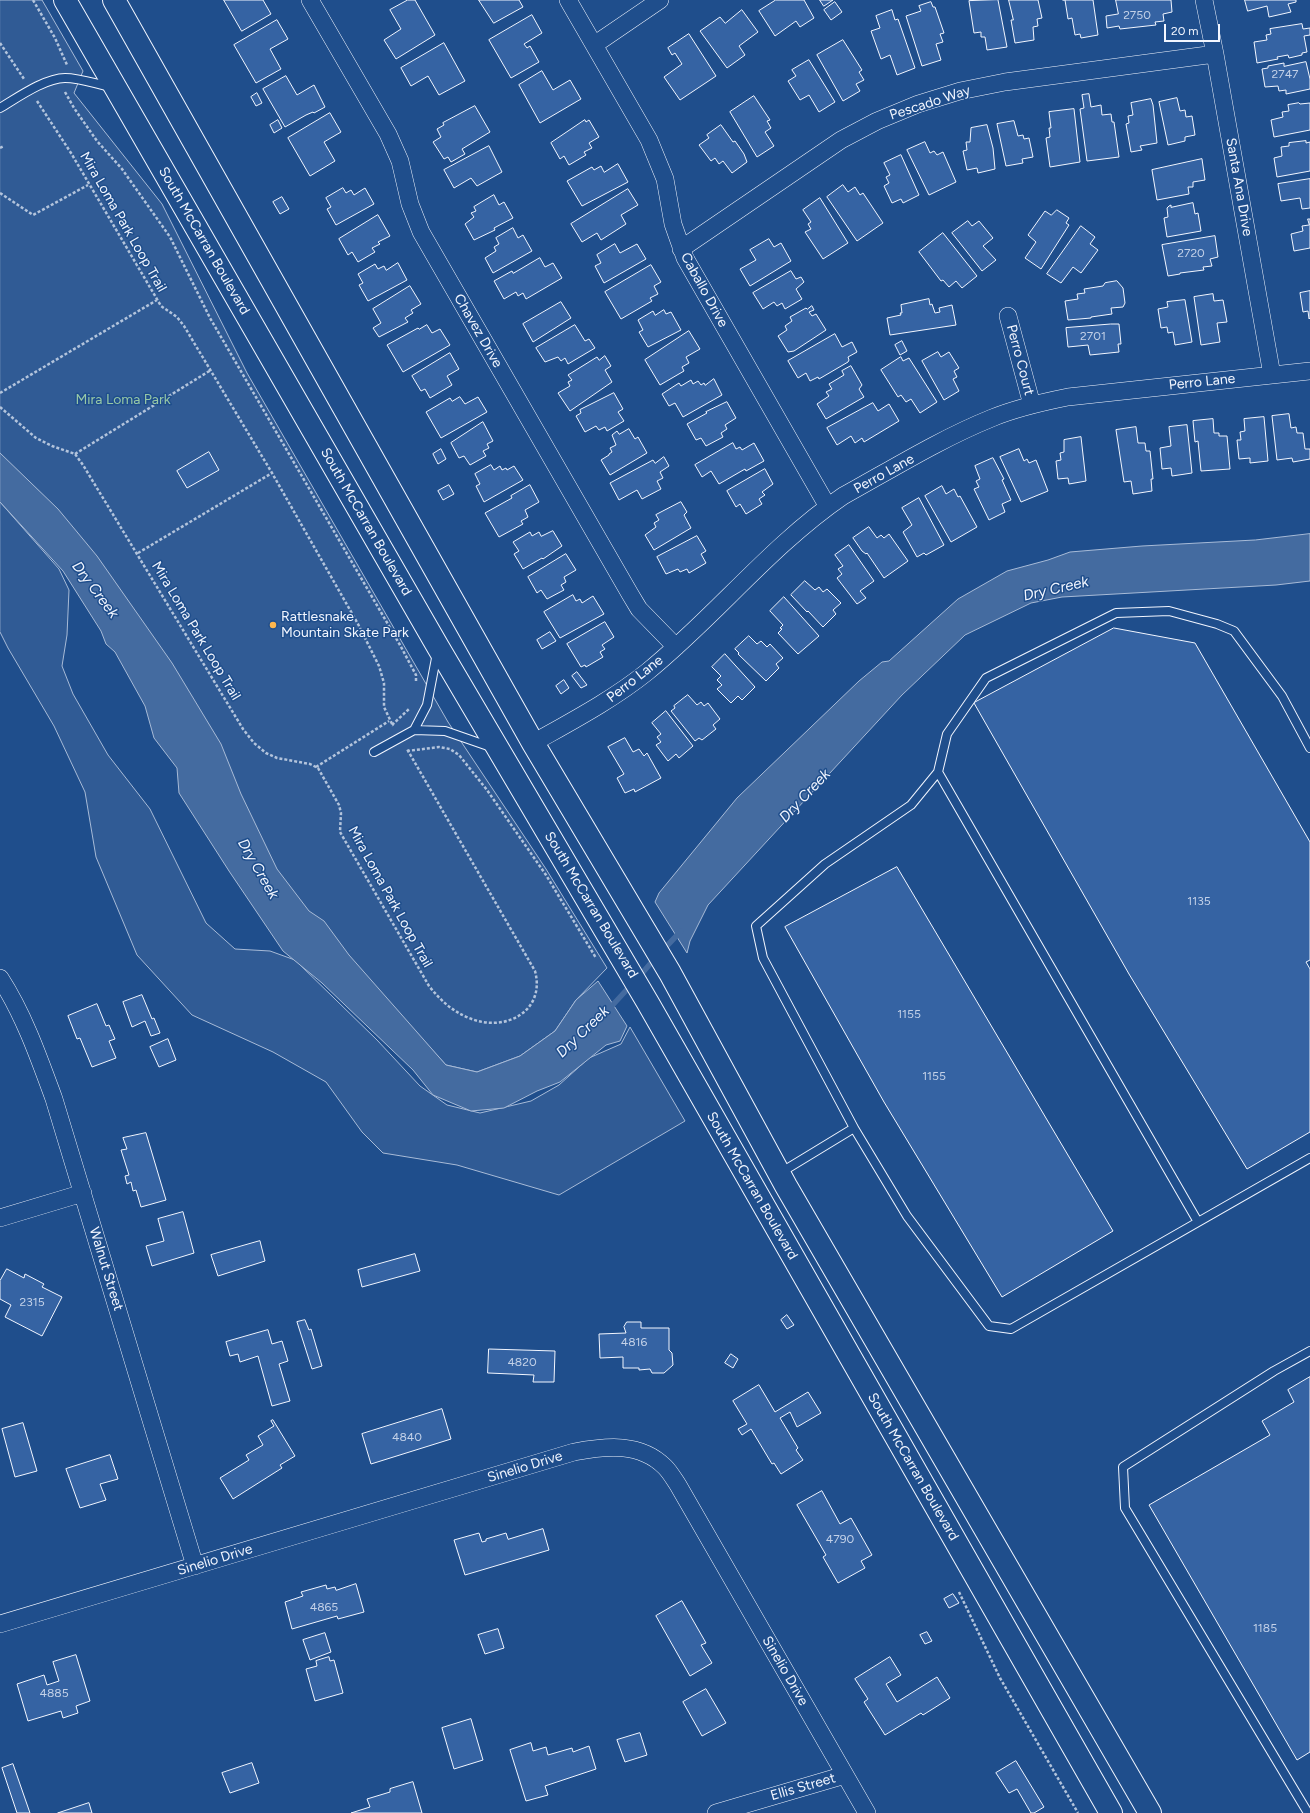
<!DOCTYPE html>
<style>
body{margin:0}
#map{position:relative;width:1310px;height:1813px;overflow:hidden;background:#1f4e8c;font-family:Figtree,sans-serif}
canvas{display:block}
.scale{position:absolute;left:1164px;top:24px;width:56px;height:18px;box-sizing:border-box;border:2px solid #f2f6ff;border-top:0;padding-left:5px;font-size:12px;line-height:14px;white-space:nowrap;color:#f2f6ff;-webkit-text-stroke:3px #1f4e8c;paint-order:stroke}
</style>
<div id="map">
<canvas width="1310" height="1813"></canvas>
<div class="scale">20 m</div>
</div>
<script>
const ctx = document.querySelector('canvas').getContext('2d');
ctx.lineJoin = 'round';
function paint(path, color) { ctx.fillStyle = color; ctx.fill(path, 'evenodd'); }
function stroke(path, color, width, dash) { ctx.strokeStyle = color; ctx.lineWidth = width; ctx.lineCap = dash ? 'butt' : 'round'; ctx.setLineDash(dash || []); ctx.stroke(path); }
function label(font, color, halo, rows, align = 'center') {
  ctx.font = font + ' Figtree,sans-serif'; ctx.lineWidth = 3; ctx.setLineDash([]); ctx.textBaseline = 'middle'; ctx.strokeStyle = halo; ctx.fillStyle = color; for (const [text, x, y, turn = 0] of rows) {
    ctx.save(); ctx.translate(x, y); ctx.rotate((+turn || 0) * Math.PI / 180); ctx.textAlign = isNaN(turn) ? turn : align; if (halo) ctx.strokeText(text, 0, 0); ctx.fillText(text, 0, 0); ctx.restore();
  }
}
const built = new Path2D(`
 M0 0H42L83 71 74 93 162 204 247 373 448 722 546 869 607 968 576 1000 555 1031 520 1056 477 1072 446 1065 280 884 88 553 38 490 0 457Z
 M0 502 59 569 69 590 67 635 62 666 73 694 108 755 150 809 206 923 235 949 270 951 295 960 377 1040 420 1086 447 1105 480 1113 531 1101 559 1085 589 1058 621 1044 630 1027 685 1121 559 1195 457 1165 383 1153 362 1132 326 1082 273 1052 192 1015 137 955 96 857 85 792 54 726 8 648 0 632Z`);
paint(built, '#305b95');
stroke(built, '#a8bbd7', 1);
const water = new Path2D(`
 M0 453 58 509 97 556 172 663 221 744 241 794 277 869 309 911 324 921 349 955 446 1065 477 1072 520 1056 555 1031 576 1000 598 981 627 1026 620 1041 606 1045 560 1082 537 1091 504 1108 471 1111 433 1095 413 1070 322 983 283 951 229 871 179 793 177 768 154 738 145 706 115 652 106 644 101 631 63 571 0 502Z
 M1310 534V581L1276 585 1062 597 1031 603 965 635 902 695 708 905 690 941 687 953 655 902 659 893 737 798 859 681 882 662 889 661 958 599 1007 571 1048 560 1070 552 1142 546 1255 540Z`);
paint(water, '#446ba0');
stroke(water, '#a8bbd7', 1);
stroke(new Path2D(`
 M662 951 681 931
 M638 978 656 957
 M609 1009 632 984`), '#446ba0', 5.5);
const building = new Path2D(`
 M224 0H263L271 14 242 31Z
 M408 0H415L435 35 396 59 384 40 401 29 390 10Z
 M479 0H519L523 7 494 23Z
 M776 0H804L814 18 800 27 796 21 775 36 759 11Z
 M820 0H833L824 6Z
 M998 0 1007 47 987 50 985 37H981V32L974 33 969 1Z
 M1009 0H1038L1042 18 1037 19 1038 26 1033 27 1034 40 1015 43 1011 20H1013Z
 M1063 0H1093L1098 35 1081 38 1080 34 1075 35 1072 18 1068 19 1065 0Z
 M1116 0H1171L1172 12 1163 14 1164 21 1155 22 1156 25 1120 29 1119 26 1107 28 1106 16 1118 14Z
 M1245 0H1296V2L1288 4 1291 12 1269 17 1267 6 1248 11Z
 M835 2 842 12 831 20 824 10Z
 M931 2 933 7H935L944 33 940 34 943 42 936 44 941 60 922 66 906 16 921 11 919 6Z
 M742 10 758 32 739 46 745 55 727 68 700 31 720 17 725 23Z
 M892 10 895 20 898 19 915 68 897 75 890 55 881 59 871 31 880 28 876 16Z
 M532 15 542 33 524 44 527 48 530 46 539 62 511 78 489 40Z
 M277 20 288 39 270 49 281 69 256 83 234 45Z
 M1302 24 1303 29 1310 28V35L1304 36 1307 52 1302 53V55L1289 58 1288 55 1277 57 1278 59 1257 63 1254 42 1267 40 1266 35 1271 34 1270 29Z
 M689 34 716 76 680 100 664 77 682 64 675 53 672 55 668 48Z
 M843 40 862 70 859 72 864 80 856 84 860 91 843 101 817 55Z
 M444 43 465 81 439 95 428 76 411 86 401 68Z
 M809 60 835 102 819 112 809 95 800 100 788 81 796 76 792 70Z
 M1306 62 1310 79V89L1286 94V90L1279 91 1278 86 1265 87 1262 69 1268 68V66L1284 63V66Z
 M542 71 553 90 570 80 581 99 540 123 519 85Z
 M286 76 297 95 314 85 325 107 314 113 313 112 306 115 285 127 263 89Z
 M257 93 262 103 256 106 251 97Z
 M1089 94 1091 107 1101 105 1102 115 1111 114 1112 122H1114L1119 157 1087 161 1080 109 1084 108 1082 95Z
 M754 96 770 120 767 121 771 128 765 132 774 146 757 157 730 112Z
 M1177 98 1180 111 1185 110 1186 117 1192 116 1195 135 1185 137V141L1168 145 1159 102Z
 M1151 99 1153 105 1157 143 1140 146 1142 150 1131 152 1126 124 1129 123 1128 116 1133 115 1131 103Z
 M1299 103 1300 104 1310 103V130L1274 137 1271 120 1283 117 1282 112 1289 111 1288 105Z
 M475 106 490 132 462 149 465 154 451 162 448 157 444 159 433 142 441 137 437 129 444 125 443 123Z
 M1074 109 1080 162 1050 167 1046 138 1050 137 1049 128H1051L1049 112Z
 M330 113 341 132 324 142 335 161 310 176 288 138Z
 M278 120 282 128 274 133 270 125Z
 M585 120 586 122 589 120 599 137 589 143 592 148 584 152 586 155 569 165 564 156 560 159 551 143Z
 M1014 121 1018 136 1023 135 1024 139 1029 138 1033 157 1022 159 1023 163 1006 166 997 124Z
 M721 125 733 142 735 141 744 154 747 162 732 173 723 161 719 164 715 158 711 161 699 145 709 138 707 135Z
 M987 125 993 148 995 169 978 173 977 168 967 170 963 151 967 150 966 142H970L971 128Z
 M1306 141V143L1310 142V171L1277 177 1274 158 1282 156 1281 147 1289 146V143Z
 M925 142 930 153 934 151 937 155 943 152 956 182 929 195 907 150Z
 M489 146 502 172 477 186 471 178 454 188 444 170Z
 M901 155 919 195 903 203 901 199 892 203 884 186 889 183 886 177 890 175 884 163Z
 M1202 159 1205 180 1193 182V187H1188L1189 194 1157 200 1152 170Z
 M618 164 628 182 582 206 567 181 592 167 594 170 601 166 604 172Z
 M1310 179V208L1302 209 1300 198 1281 201 1278 184Z
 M843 185 848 192 855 187 860 195 863 193 883 223 857 241 827 197Z
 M343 188 346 193 351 190 354 195 365 188 374 204 336 225 327 209 331 207 326 198Z
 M628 189 638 205 621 215 626 224 601 240 597 233 582 242 571 224Z
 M494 195 499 205 504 202 513 218 494 228 495 230 474 240 465 224 474 217 471 213 476 211 474 207Z
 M282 197 289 209 280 214 273 202Z
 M820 198 848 243 823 259 805 232 811 229 808 224 811 222 803 210Z
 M1193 203 1195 214 1198 213 1201 231 1167 237 1164 218 1168 217 1167 208 1169 206 1171 205V207Z
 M1057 210 1069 218 1066 223 1069 225 1041 269 1025 258 1036 242 1028 235 1045 211 1051 215Z
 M378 215 390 236 378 242 380 244 372 248 375 252 358 262 352 252 348 255 339 239Z
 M1308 219H1310V248L1294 251 1291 234 1303 231 1302 226 1309 225Z
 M968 221 972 226 979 221 993 238 983 246 996 260 982 271 952 233Z
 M1081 226 1095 237 1090 244 1098 250 1081 273 1073 267 1061 283 1047 274Z
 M513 228 518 238 523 235 532 251 493 273 485 258 496 251 494 247 499 244 496 238Z
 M943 233 977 276 962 288 956 281 949 287 943 280 941 281 919 252Z
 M1215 236 1218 257 1210 259 1212 266 1203 267 1204 270 1180 273V274L1168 276 1162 245Z
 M769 239 774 247 781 243 791 261 750 286 740 269 756 260 750 250Z
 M615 244 620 253 637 244 646 259 604 283 595 266 601 263 597 255Z
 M540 258 545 267 553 263 562 278 526 299 523 293 518 296 516 292 504 299 494 281 512 271 513 273Z
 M398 263 407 280 368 301 359 285 363 283 358 274 375 264 378 269 384 266 386 270Z
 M651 265 661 282 654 286 658 294 650 298 652 301 621 319 605 292Z
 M791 271 796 279 801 277 804 282 796 289 802 299 785 309 782 303 777 306 774 302 763 309 753 293Z
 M1117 281 1123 288 1125 303 1123 307 1111 308 1112 314 1091 317V318L1068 320 1065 301 1078 299 1077 294 1085 293 1084 289 1103 286 1105 283Z
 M410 286 421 304 411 310 413 313 405 318 408 322 379 337 373 328 381 323 373 309Z
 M1310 291V318L1309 319 1308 311 1303 312 1300 293Z
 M1213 294 1214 301 1223 300 1227 322 1217 323 1220 342 1201 345 1194 297Z
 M929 299 930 305 932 304 935 313 940 312 939 308 952 305 956 325 890 335 887 318 901 315 900 313H902L901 305Z
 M1185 300 1192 342 1175 345 1173 332 1168 333 1167 327 1161 328 1158 309 1168 307 1167 302Z
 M561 302 571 318 533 342 523 324Z
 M812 306 814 310 809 312 812 316 816 314 826 330 794 351 788 352 778 336 787 330 785 326 792 321 790 317 806 308 807 309Z
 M664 310 666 314 671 312 681 330 648 347 639 332 643 330 638 320 653 311 655 315Z
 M1111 324H1119L1121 344H1118L1119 352 1090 355 1088 345 1068 347 1066 328Z
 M427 325 432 333 440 329 450 345 403 372 387 345 418 328 419 329Z
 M575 325 585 341 589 339 595 348 568 364 565 358 561 361 558 357 545 362 536 348Z
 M689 331 700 349 686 357 689 363 682 367 684 371 660 385 645 360Z
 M835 334 842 347 852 342 857 352 848 357 849 360 848 362 819 379 818 377 810 381 806 373 798 378 788 361Z
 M902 341 907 351 900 355 895 345Z
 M938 352 941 357 949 352 959 368 954 371 957 377 953 379 959 391 944 400 922 361Z
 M450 353 459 369 447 376 452 385 430 398 425 389 421 391 412 376Z
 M605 356 611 366 605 370 612 382 570 411 558 393 570 386 568 382 572 380 568 375 597 357 599 360Z
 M901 357 903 361 909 358 937 402 920 413 911 399 906 402 901 395 898 397 881 370Z
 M851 366 862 385 859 389 864 397 826 419 817 404 829 396 826 392 832 389 829 384 844 375 842 371Z
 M714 379 722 395 683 417 675 403 669 406 662 394 679 383 681 386 691 380 693 384 698 381 701 385 704 383 705 385Z
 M614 393 623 409 618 412 624 421 607 431 605 427 599 430 596 426 585 432 576 416 581 413 580 410Z
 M460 397 465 404 478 397 487 412 441 438 426 412 450 398 452 401Z
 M727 402 736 418 725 425 727 429 721 433 723 437 706 446 701 438 696 440 687 424 707 413 706 412Z
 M873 403 878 411 889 404 899 421 864 442 862 438 855 443 851 436 837 445 827 428Z
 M1289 414 1291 428 1296 427 1297 433H1303L1305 449H1310V459L1293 462 1292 458 1277 460 1272 416Z
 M1264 417 1268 461 1250 463V458L1239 459 1237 440H1241L1240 432 1245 431 1244 419Z
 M1213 419 1214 433H1219V436H1227L1230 469 1201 471 1198 441 1195 442 1193 421Z
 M483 422 493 441 487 444 489 448 483 451 486 456 470 465 464 456 459 458 451 443Z
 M1187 425 1192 473 1172 476 1171 468 1162 469 1160 448 1171 446 1169 427Z
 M1136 427 1138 443H1145L1146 451H1150L1153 479H1151L1152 491 1133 494 1131 481 1124 482 1116 430Z
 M629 429 635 439 638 437 647 453 610 475 601 460 609 455V454L612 452 610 448 616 445 612 435 617 431 619 434Z
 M1081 437 1086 481 1069 484 1068 478 1058 479 1056 461 1061 460 1060 453 1064 452V440Z
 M733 443 736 449 740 447 742 450 754 443 764 461 746 471 745 469 719 484 711 471 702 477 695 465Z
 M441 449 446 459 438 464 433 454Z
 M1019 449 1024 461 1027 459 1029 463 1036 460 1048 491 1021 502 1000 457Z
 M209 452 219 470 187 488 177 471Z
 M664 457 669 466 660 472 663 478 657 481 661 489 642 499 637 490 619 500 610 483 653 460 655 463Z
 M993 458 1004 479 1002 480 1011 500 1002 504 1005 512 989 520 974 489 979 487 976 481 980 479 975 466Z
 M491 465 494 470 500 466 502 470 506 468 507 470 514 466 523 480 484 502 476 486 480 484 475 474Z
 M765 469 773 484 762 492 765 495 759 499 762 504 746 514 740 504 736 507 727 491Z
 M449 485 454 494 443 500 438 491Z
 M530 485 539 502 525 510 528 517 521 521 523 524 499 537 485 513 512 498 511 496Z
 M942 486 946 494 954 489 958 497 960 496 977 527 951 542 925 496Z
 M919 498 944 545 926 555 924 553 917 557 903 532 912 525 902 508Z
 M681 502 687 512 684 515 691 528 654 550 645 535 656 527 654 523 659 520 656 515Z
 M869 527 877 538 881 535 884 538 889 534 908 561 884 578 867 553 866 554 862 551 853 538Z
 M553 531 562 546 543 559 542 558 523 569 514 554 519 551 513 542 530 532 532 536 539 532 541 536Z
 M697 536 706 551 701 554 706 563 689 573 687 569 680 572 678 569 666 574 657 557Z
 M849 545 874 581 860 591 866 598 857 604 837 578 842 574 838 569 843 566 835 555Z
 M566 554 576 570 564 577 566 582 561 585 564 590 547 599 541 590 537 593 528 577Z
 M805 581 815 590 819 587 823 592 827 589 841 603 833 610 836 614 823 627 808 611 807 612 791 595Z
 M573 595 576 601 580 599 582 603 593 596 604 614 560 638 544 612Z
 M784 597 819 636 798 654 778 633 782 629 780 628 783 625 770 611Z
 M605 622 614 637 602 645 605 649 600 652 603 657 586 667 585 665 581 667 567 644Z
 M1114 628 1195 643 1310 842V960L1306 962 1310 969V1132L1247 1169 1129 974 974 703Z
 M550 632 556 641 542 649 537 640Z
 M749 636 757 644 761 641 767 647 770 644 783 658 776 664 779 668 766 681 738 654 739 653 735 649Z
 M725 654 755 687 742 700 738 696 731 703 717 689 722 685 717 680 721 676 712 667Z
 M577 672 587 685 581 688 572 676Z
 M564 680 569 688 561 694 556 686Z
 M688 695 697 705 701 702 704 706 708 703 720 719 713 725 716 729 702 740 699 738 695 741 671 711 675 708 674 706Z
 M666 711 693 746 679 758 676 754 668 761 656 745 661 742 657 737 661 734 652 723Z
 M625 738 633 752 639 749 644 756 647 753 661 778 635 792 634 789 625 793 617 778 624 774 608 747Z
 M897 867 1113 1231 1002 1297 884 1102 785 927Z
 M142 995 152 1019 154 1018 160 1033 151 1036 145 1021 132 1027 123 1002Z
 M97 1004 106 1026 109 1025 115 1039 109 1041 116 1058 92 1067 80 1038 77 1039 68 1016Z
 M168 1039 176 1060 159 1067 150 1047Z
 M146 1133 166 1200 141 1207 136 1190 133 1191 131 1182 127 1184 125 1176 129 1175 121 1150 127 1149 123 1138Z
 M183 1212 194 1253 152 1266 146 1246 164 1241 158 1219Z
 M260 1241 265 1261 218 1276 211 1255Z
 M415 1254 420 1271 362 1287 358 1270Z
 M7 1269 24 1278 25 1274 44 1284 42 1287 62 1297 42 1336 5 1317 11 1305 0 1299V1281Z
 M787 1315 794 1325 787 1329 781 1320Z
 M305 1320 309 1330 311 1329 322 1366 312 1369 297 1322Z
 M627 1322H641V1328H669V1350L672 1353 673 1365 664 1373H652L650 1369 639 1370V1368H623V1357L600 1358 599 1334 626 1333 624 1327Z
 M268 1330 272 1344 282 1341 288 1361 279 1364 290 1401 272 1406 258 1356 240 1362 238 1354 230 1356 226 1342Z
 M489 1349 555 1351 554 1382H533L534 1375 488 1373Z
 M731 1354 738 1359 733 1368 725 1363Z
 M1310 1377V1752L1297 1760 1149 1505 1270 1435 1262 1421 1294 1402 1288 1390Z
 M759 1385 775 1412 808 1392 821 1413 797 1427 790 1412 780 1418 798 1448 796 1450 803 1460 781 1474 774 1463 772 1464 751 1429 742 1435 738 1429 747 1424 733 1401Z
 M442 1409 451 1439 371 1464 362 1434Z
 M273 1420 295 1456 280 1465 282 1468 233 1499 220 1478 249 1460 246 1455 263 1445 258 1436 274 1426 271 1421Z
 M23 1423 37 1471 15 1477 2 1429Z
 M110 1455 118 1479 100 1484 106 1500 80 1508 66 1469Z
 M822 1491 840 1524 851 1518 872 1555 861 1561 865 1568 838 1583 823 1557 826 1555 797 1505Z
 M543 1529 549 1550 465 1575 454 1540 479 1533 482 1542 486 1541V1539L506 1533 508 1539Z
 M356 1584 364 1612 338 1619 337 1616 292 1629 285 1602 303 1596 301 1592 326 1585 327 1589 335 1587 336 1590Z
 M953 1594 959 1603 949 1608 944 1599Z
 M682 1601 706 1643 701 1645 712 1663 690 1676 656 1616Z
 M498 1629 504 1648 485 1654 478 1635Z
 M927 1632 932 1641 925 1644 920 1635Z
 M325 1633 331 1652 310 1660 303 1640Z
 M76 1655 90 1701 76 1706 78 1713 63 1718 61 1711 28 1721 17 1684 44 1675 47 1685 59 1681 53 1662Z
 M329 1657 330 1661 334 1660 343 1693 315 1701 306 1669 317 1666 316 1661Z
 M890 1657 901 1675 886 1684 897 1702 937 1677 950 1698 923 1715 921 1713 885 1735 864 1702 868 1699 855 1679Z
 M706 1689 726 1723 702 1736 683 1702Z
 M471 1719 483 1760 454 1769 442 1728Z
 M640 1733 647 1755 625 1762 617 1740Z
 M531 1743 533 1751 546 1747 548 1755 572 1748 573 1752 589 1746 596 1769 545 1786 548 1795 526 1801 510 1750Z
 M1016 1761 1044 1807 1034 1813H1031L1017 1789 1009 1793 996 1773Z
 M252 1763 259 1783 230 1793 222 1773Z
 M13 1764 30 1813H17L2 1768Z
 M413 1782 422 1813H351L370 1807 367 1799 390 1792V1789Z
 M89 1803 92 1813H58Z`);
paint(building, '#3563a3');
stroke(building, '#f2f6ff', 1);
const lane = new Path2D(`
 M0 108C17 98 45 78 65 78 80 78 96 84 111 87
 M414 730 427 705 437 653
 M374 752 414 730 445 731 491 747
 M938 772 1198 1222
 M854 1128 763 958 756 926 825 864 911 805 938 772 947 734 986 678 1116 613 1169 611 1217 624 1234 631 1282 696 1310 748
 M780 1173 854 1128 907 1216 989 1326 1011 1329 1310 1158
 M1308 1813 1125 1508 1123 1467 1274 1371 1310 1351`);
const street = new Path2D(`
 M310 0 388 134 400 161 410 204 421 232 630 594 639 609 676 647
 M568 0 649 140 665 179 673 224 685 258 828 507
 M1204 0 1215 54 1272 375
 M594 45 660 0
 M681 249 841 140 877 121 918 104 960 91 1005 82 1215 54
 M1008 316 1032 405
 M533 743C572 721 612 700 647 672 715 617 770 546 843 496 892 469 940 439 992 418 1016 408 1043 402 1068 397L1310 371
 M0 978C24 1015 39 1058 54 1099L195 1566
 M0 1218 83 1193
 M0 1624 574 1452C606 1446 640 1442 665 1467 670 1472 674 1479 678 1485L867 1813
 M716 1813 845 1775`);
const primary = new Path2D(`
 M65 0 438 647 648 1003 1111 1813
 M114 0 533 743 670 973 786 1186 1150 1813`);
stroke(lane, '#f2f6ff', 10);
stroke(street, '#f2f6ff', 18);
stroke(primary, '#f2f6ff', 24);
stroke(new Path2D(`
 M33 0 55 38 67 65
 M0 43 24 79
 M65 92 74 108 97 141 122 169 170 237 210 318 400 645 416 675V682
 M37 101 71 153 161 306 177 317 184 326 272 473 358 624 379 666 384 683V707L393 726
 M0 148 4 146
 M0 193 33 215 88 185
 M0 393 157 300
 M0 407 36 438 52 446 75 454 83 465 243 729 254 743 266 753 277 758 310 764 318 768 339 805 341 813 340 832 429 986C441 1001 452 1011 469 1018 504 1033 546 1012 535 971L407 749
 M75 454 211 370
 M138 553 272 473
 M392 725 409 709
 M407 751 439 747 450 749 459 755 487 790 546 875 596 958
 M316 767 389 721
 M959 1592 1000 1678 1078 1813`), '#b3c4dc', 2.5, [3, 2]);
stroke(lane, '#1f4e8c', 8);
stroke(street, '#1f4e8c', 17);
stroke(primary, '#1f4e8c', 22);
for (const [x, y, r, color] of [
 [273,625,4,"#ffb74d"]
]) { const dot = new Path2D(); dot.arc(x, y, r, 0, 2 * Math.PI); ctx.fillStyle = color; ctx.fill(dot); stroke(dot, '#1f4e8c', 1.5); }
label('12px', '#c3d1e8', null, [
 ["2750",1137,15],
 ["2747",1285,74],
 ["2720",1191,253],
 ["2701",1093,336],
 ["1135",1199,901],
 ["1155",909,1014],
 ["1155",934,1076],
 ["2315",32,1302],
 ["4816",634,1342],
 ["4820",522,1362],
 ["4840",407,1437],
 ["4790",840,1539],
 ["4865",324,1607],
 ["1185",1265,1628],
 ["4885",54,1693]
]);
label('14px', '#f2f6ff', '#1f4e8c', [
 ["Pescado Way",930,103,-18],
 ["Santa Ana Drive",1239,187,80],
 ["Mira Loma Park Loop Trail",123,222,60],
 ["South McCarran Boulevard",204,241,60],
 ["Caballo Drive",704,290,61],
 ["Chavez Drive",478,331,60],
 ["Perro Court",1020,360,75],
 ["Perro Lane",1202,382,-6],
 ["Perro Lane",884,474,-29],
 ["South McCarran Boulevard",366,522,60],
 ["Mira Loma Park Loop Trail",196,631,59],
 ["Perro Lane",635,679,-38],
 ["Mira Loma Park Loop Trail",390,897,61],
 ["South McCarran Boulevard",591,905,59],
 ["South McCarran Boulevard",752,1186,60],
 ["Walnut Street",106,1269,73],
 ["Sinelio Drive",525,1467,-17],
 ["South McCarran Boulevard",913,1467,60],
 ["Sinelio Drive",215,1560,-17],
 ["Sinelio Drive",785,1671,60],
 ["Ellis Street",803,1787,-16]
]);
label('14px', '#97c8a6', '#1f4e8c', [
 ["Mira Loma Park",123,400]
]);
label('14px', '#f2f6ff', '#1f4e8c', [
 ["Rattlesnake",281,617],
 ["Mountain Skate Park",281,633]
], 'left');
label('italic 15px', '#f2f6ff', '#1f4e8c', [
 ["Dry Creek",1056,589,-13],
 ["Dry Creek",95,590,53],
 ["Dry Creek",805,796,-47],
 ["Dry Creek",258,869,60],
 ["Dry Creek",583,1032,-44]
]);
</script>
